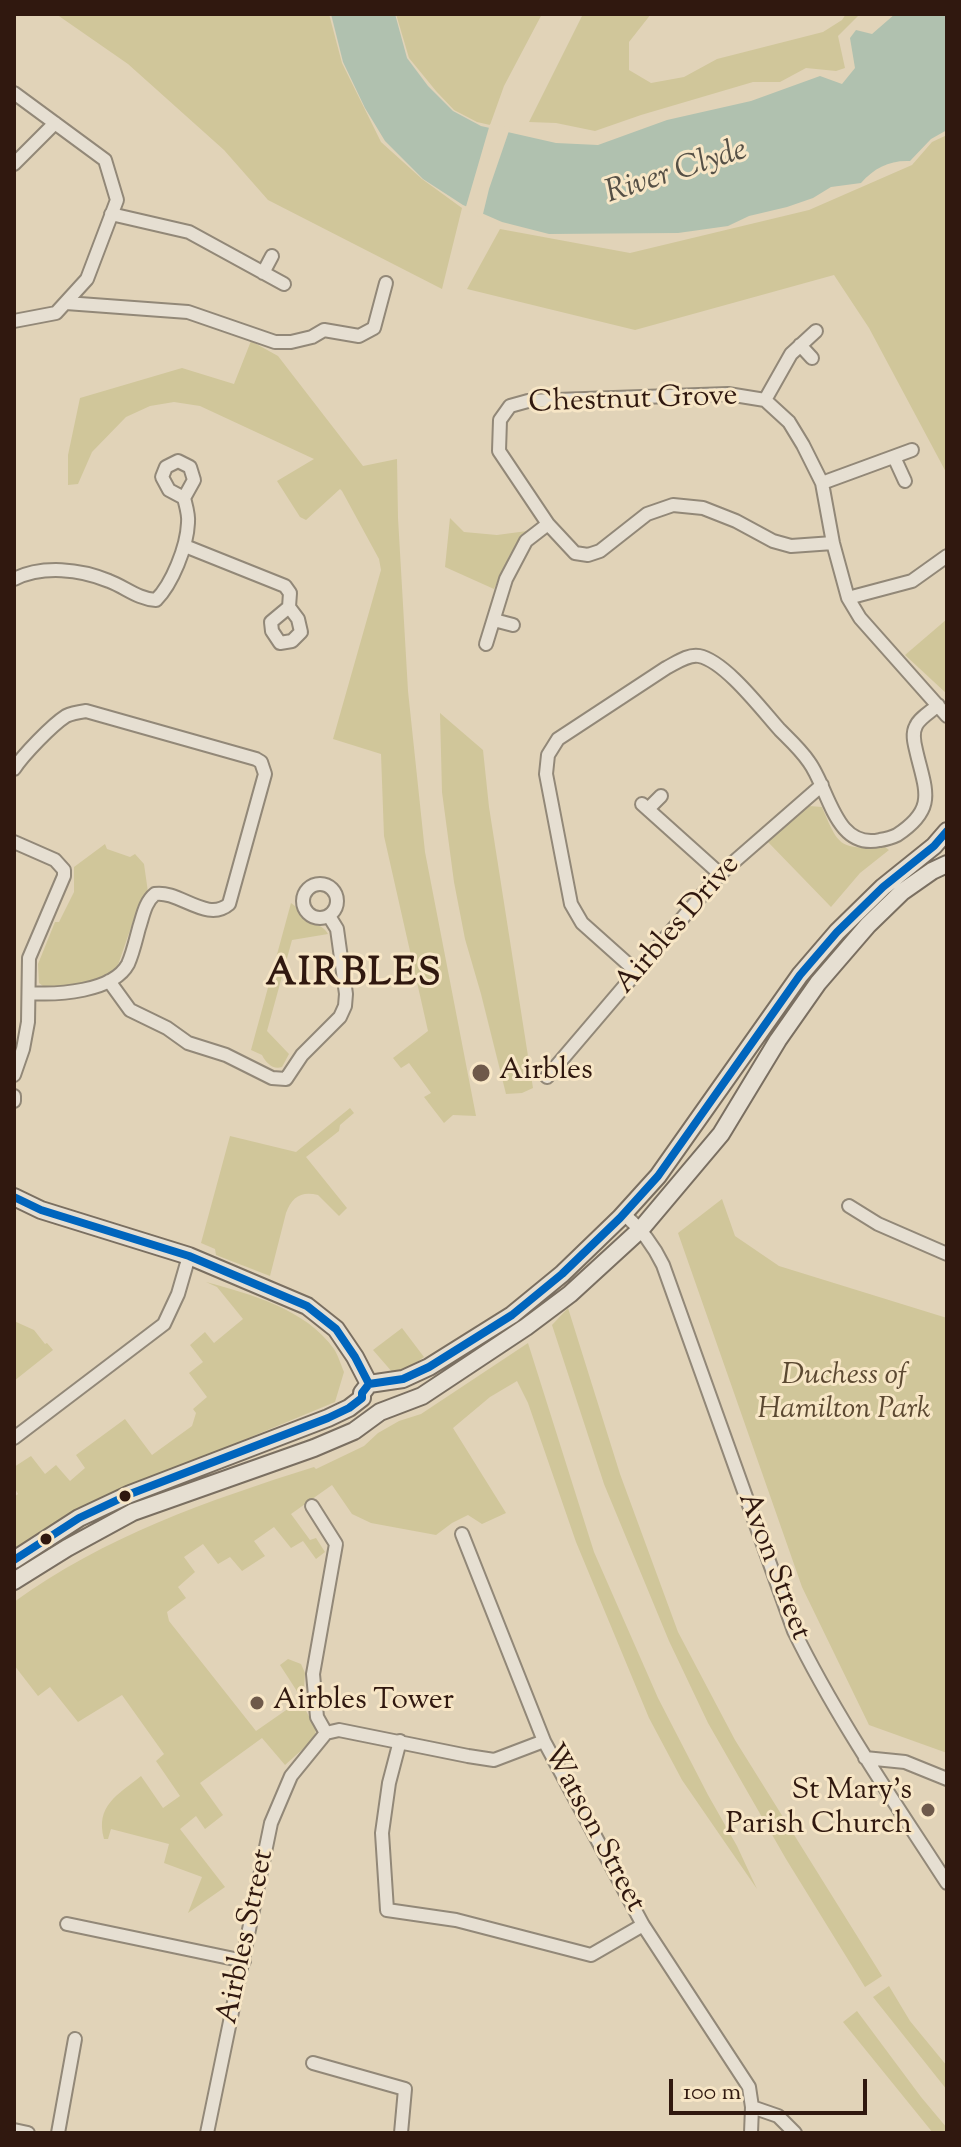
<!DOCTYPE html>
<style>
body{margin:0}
#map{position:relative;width:961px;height:2147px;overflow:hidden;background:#e1d3b8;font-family:"Sorts Mill Goudy",serif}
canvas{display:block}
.frame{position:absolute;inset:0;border:16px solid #30180f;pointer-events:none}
.scale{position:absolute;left:669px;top:2079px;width:198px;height:36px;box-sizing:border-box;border:4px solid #30180f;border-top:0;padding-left:10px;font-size:24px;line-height:28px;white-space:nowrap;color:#30180f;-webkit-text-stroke:6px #f7e6c6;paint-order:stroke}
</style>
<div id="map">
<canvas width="961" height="2147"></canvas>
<div class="frame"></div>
<div class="scale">100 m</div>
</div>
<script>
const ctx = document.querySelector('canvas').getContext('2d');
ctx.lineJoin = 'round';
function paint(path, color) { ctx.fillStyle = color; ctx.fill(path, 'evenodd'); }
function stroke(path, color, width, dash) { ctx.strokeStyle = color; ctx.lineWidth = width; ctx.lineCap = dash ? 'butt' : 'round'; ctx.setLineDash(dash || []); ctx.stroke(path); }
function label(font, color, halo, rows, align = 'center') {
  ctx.font = font + ' "Sorts Mill Goudy",serif'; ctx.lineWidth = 6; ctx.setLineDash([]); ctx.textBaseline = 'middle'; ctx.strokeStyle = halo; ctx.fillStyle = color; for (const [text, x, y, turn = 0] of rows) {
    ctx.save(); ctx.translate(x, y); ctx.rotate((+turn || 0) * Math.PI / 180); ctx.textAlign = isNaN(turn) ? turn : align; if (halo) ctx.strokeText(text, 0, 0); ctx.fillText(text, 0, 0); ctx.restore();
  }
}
paint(new Path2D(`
 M56 14H329L342 63 381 142 422 179 462 208 442 289 268 200 224 150 128 64Z
 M396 14H542L504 86 490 125 477 122 454 110 436 91 409 58Z
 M583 14H651L629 42V70L651 83 684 77 717 59 823 32 842 20 846 14H860L838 36 845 68 836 71 806 68 780 82H753L641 115 595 131 556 123 529 122Z
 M947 135V474L869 328 834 275 635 330 467 289 500 229 630 253 809 210 912 165 932 142Z
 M251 341 278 356 363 466 397 459 398 518 408 691 425 852 476 1116 453 1115 444 1123 424 1097 431 1093 409 1063 401 1068 393 1058 428 1031 384 836 381 754 333 739 381 570 379 559 342 491 340 489 306 520 300 517 277 481 314 459 200 406 174 402 150 406 126 417 92 452 78 484 68 485V455L80 398 182 368 234 384Z
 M450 518 464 532 497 535 527 531 509 556 494 589 445 567Z
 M947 619V694L905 655Z
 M440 713 483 750 489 807 533 1088 522 1093 506 1094 481 994 465 939 454 882 442 792Z
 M809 806 822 807C839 848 840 849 885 847L889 850 860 873 831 907 767 841Z
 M105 844 107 849 130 857 135 854 144 864 148 892 138 907 118 965 110 975 94 982 60 989H47L39 983 38 964 55 922H59L74 892V867Z
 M291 903C299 908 299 913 306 919 314 927 322 923 328 934L292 940 267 1031 289 1054 282 1067C273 1070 266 1063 262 1055L251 1050Z
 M350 1108 354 1113 340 1125 339 1131 306 1157 347 1208 339 1216 318 1195C301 1191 292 1197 286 1213L270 1276 216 1255 215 1249 201 1243 230 1136 296 1152Z
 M722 1199 735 1236 779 1266 947 1318V1753L869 1725 802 1587 678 1233Z
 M206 1282C250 1294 306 1309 334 1349 338 1355 341 1365 344 1372L335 1402 109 1496 74 1513 14 1550V1497L18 1494 14 1487V1467L31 1456 45 1474 56 1465 70 1481 85 1468 76 1455 125 1419 152 1455 192 1426 196 1413 193 1409 207 1397 189 1373 203 1362 190 1345 205 1332 214 1343 243 1319 217 1287Z
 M568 1308 620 1474 678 1632 735 1740 882 1976 865 1987 786 1859 708 1723 669 1641 604 1484 552 1325Z
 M14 1321 34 1330 45 1344 47 1343 53 1350 14 1381Z
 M402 1328 424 1357 403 1372 393 1373 373 1350Z
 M528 1343 594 1552 658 1698 708 1795 737 1846 757 1889 682 1780 649 1718 576 1542 528 1403 517 1381 490 1397 453 1428 506 1513 482 1524 468 1515 452 1523 436 1535 371 1523 352 1514 332 1485 291 1514 310 1540 316 1538 325 1552 316 1559 303 1541 291 1548 274 1527 254 1541 265 1556 242 1571 230 1557 218 1564 203 1544 184 1557 195 1572 178 1587 186 1598 167 1612 169 1621 256 1731 302 1699 280 1665 288 1659 301 1664 305 1673 303 1705 316 1730 314 1739 285 1765 262 1738 200 1783 223 1815 205 1829 196 1816 180 1829 225 1887 188 1913 202 1877 164 1863 169 1844 111 1829 108 1839H104C95 1805 118 1795 141 1776L163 1808 180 1796 156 1761 164 1754 122 1695 78 1722 50 1687 38 1696 14 1665V1602C103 1537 209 1500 314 1467L316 1469 364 1446 378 1433 399 1421 421 1414Z
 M889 1986 910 2021 947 2066V2090L873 1997Z
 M857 2011 921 2097 947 2128V2133H933L843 2022Z`), '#d0c69a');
paint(new Path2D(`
 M331 14H395L407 58 428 86 453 111 481 126 556 143 598 145 667 120 751 101 820 76 842 84 855 68 850 38 856 30 872 34 895 14H947V130L931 139 910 161C890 160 874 168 861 183L831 187 813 198 787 207 749 216 728 226 678 233 549 234 502 222 463 205 423 179 385 141 365 108 343 62Z`), '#b0c1af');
paint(new Path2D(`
 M490 124 510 128 489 189 482 218 465 210Z`), '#e1d3b8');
const street = new Path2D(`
 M14 93 105 160 117 200 87 279 56 313 14 321
 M14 164 55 123
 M111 214 189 232 284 284
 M263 273 272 256
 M66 303 188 312 275 342H291L312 337 324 330 359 336 374 328 386 283
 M800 345 812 358
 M765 400 791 354 816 331
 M894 457 905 481
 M822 483 912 450
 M833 543 791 546 773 541 736 521 703 508 673 505 647 514 600 551 588 555 575 553 548 524 499 451 500 420 510 406 528 401 728 394 765 400 789 422 803 445 822 483 833 543 848 598 860 618 947 716
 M185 546 285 586 290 593 289 607 271 622 272 631 280 643 292 641 301 632 298 619 289 607
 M14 579C43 565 80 569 109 581 125 587 138 599 156 600 172 584 187 547 188 523 189 515 186 506 184 498L194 480 190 467 178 461 166 467 162 477 169 490 184 498
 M848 598 912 581 947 556
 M494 620 513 625
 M486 644 506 579 526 541 548 524
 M14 769C23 755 52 725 66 716 72 713 79 712 86 711L256 759 261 762 265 774 229 904C207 923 179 890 155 894 145 902 143 916 139 928 136 939 133 953 128 964 113 992 57 995 29 993
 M642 804 720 874
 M648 809 661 796
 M14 842 55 860 64 870V876L29 958 28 1022 23 1049 14 1075
 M303 901a17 17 0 1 1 34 0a17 17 0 1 1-34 0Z
 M638 973 582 923 571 904 546 774 548 755 558 739 666 668C676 663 688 654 699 656 725 661 762 710 780 730 790 740 801 750 809 762 829 789 835 850 880 840 886 839 891 838 897 835 938 808 925 790 916 750 914 742 912 733 916 726 919 718 932 711 938 705
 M109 981 130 1010 167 1028 188 1043 226 1055 272 1078 286 1079 302 1055 340 1017 345 1006 346 994 337 929 329 916
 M547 1077 720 874 822 785
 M14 1096V1101
 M849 1206 878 1224 947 1254
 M624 1214C641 1229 653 1244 663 1265L794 1631C837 1719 894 1801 947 1883
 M14 1438 164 1324 178 1294 189 1256
 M312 1506 336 1544 313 1674 317 1717 326 1733
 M462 1534 544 1741 643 1925 749 2087 752 2107 751 2133
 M400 1741 389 1783 382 1833 387 1910 456 1920 591 1955 643 1925
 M865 1758 905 1762 947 1779
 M67 1924 244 1961
 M313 2063 405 2089 401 2133
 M752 2107 778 2116 795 2133
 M14 2130 28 2133
 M58 2133 75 2039
 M207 2133 271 1823 291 1776 326 1733 339 1730 468 1756 494 1760 544 1741`);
const secondary = new Path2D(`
 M14 1197 41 1210 189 1256 307 1306 336 1329 355 1357 369 1384
 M14 1560 79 1518 130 1494 328 1418 349 1408 362 1398V1393L369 1384 403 1379 429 1367 512 1315 562 1274 620 1218 658 1176 800 975 837 932 883 887 934 846 947 831
 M14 1581 67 1548 133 1512 314 1448 354 1431 380 1412 422 1396 526 1327 570 1294 641 1229 721 1134 778 1040 818 983 868 925 902 892 932 871 947 864`);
stroke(street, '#928878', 16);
stroke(secondary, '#7a6f61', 20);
stroke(street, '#e6dfd2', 12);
stroke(secondary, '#e6dfd2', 16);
stroke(new Path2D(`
 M14 1197 41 1210 189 1256 307 1306 336 1329 355 1357 369 1384
 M14 1560 79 1518 130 1494 328 1418 349 1408 362 1398V1393L369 1384 403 1379 429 1367 512 1315 562 1274 620 1218 658 1176 800 975 837 932 883 887 934 846 947 831`), '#0065bd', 8);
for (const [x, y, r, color] of [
 [481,1073,10,"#6e594a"],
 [125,1496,7,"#30180f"],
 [46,1539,7,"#30180f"],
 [257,1703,8,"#6e594a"],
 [928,1810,8,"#6e594a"]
]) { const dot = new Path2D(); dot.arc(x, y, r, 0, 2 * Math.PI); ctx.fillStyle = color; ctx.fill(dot); stroke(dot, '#f7e6c6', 3); }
label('30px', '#30180f', '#f7e6c6', [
 ["Chestnut Grove",633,402,-2],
 ["Airbles Drive",679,926,-49],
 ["Avon Street",772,1567,69],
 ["Watson Street",592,1829,62],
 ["Airbles Street",248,1937,-78]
]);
label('30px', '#30180f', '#f7e6c6', [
 ["Airbles",499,1073],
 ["Airbles Tower",273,1703],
 ["St Mary's",912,1793,"right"],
 ["Parish Church",912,1827,"right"]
], 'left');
label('italic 30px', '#5c4932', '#f7e6c6', [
 ["Duchess of",844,1378],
 ["Hamilton Park",844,1412]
]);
label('italic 32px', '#555046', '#f7e6c6', [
 ["River Clyde",677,174,-18]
]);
ctx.letterSpacing = '2px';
label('bold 38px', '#30180f', '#f7e6c6', [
 ["AIRBLES",354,978]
]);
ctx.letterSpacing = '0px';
</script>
